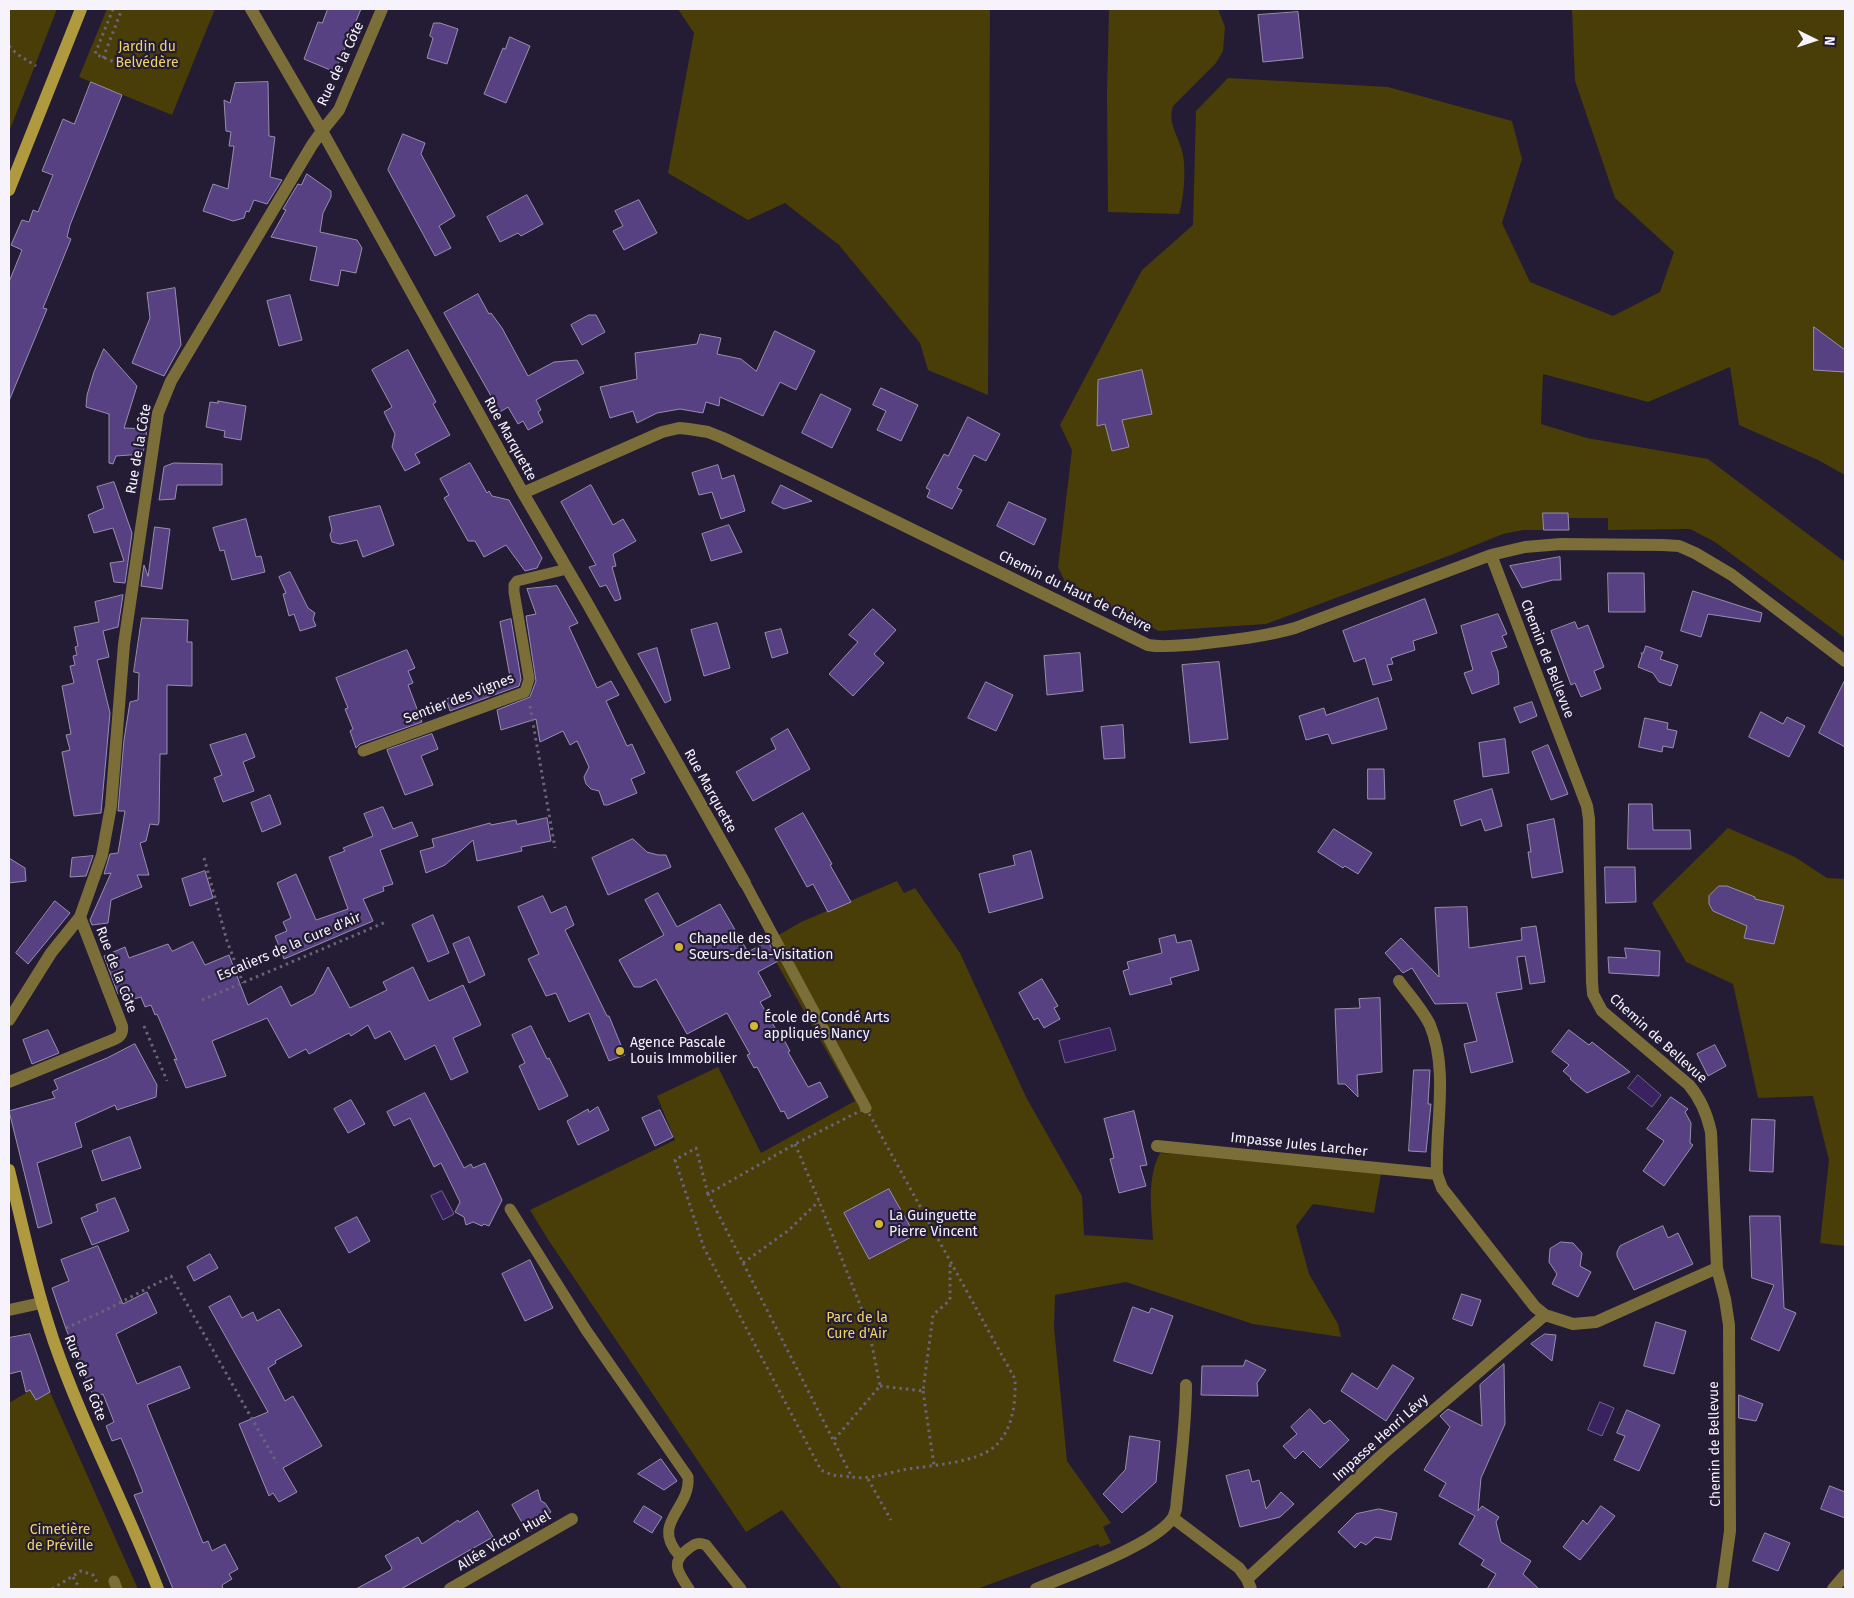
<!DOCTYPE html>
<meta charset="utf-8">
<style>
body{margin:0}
#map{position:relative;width:1854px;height:1598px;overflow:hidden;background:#231c34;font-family:"Fira Sans",sans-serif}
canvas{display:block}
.frame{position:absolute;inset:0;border:10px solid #f6f3fd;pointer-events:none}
.north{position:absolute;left:1789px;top:15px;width:50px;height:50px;-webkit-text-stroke:4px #231c34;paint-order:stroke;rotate:94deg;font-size:14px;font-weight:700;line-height:20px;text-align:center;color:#f6f3fd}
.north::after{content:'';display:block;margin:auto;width:18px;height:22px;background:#f6f3fd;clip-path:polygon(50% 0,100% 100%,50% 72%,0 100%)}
</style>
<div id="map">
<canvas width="1854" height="1598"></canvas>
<div class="frame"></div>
<div class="north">N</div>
</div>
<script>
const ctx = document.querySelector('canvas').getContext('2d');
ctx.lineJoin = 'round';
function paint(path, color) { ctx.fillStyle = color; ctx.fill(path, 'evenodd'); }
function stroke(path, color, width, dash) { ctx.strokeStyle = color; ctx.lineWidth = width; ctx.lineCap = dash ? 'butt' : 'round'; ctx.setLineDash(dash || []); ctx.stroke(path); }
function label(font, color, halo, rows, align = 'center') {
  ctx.font = font + ' "Fira Sans",sans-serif'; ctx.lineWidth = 4.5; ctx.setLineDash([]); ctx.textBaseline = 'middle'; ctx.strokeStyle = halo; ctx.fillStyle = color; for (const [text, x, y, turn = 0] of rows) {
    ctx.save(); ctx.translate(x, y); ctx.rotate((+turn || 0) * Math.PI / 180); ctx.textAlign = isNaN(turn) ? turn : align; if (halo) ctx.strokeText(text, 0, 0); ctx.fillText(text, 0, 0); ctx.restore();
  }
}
paint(new Path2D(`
 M9 9H57L9 132Z
 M107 9H215L172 115 79 77Z
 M678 9H998L990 10 988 395 928 370 920 343 839 245 785 203 748 220 668 173 694 33Z
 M1109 9H1218L1225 27 1223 51 1216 63 1173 106C1167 125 1180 137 1183 155 1186 171 1184 198 1179 214L1108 212 1107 93Z
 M1572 9H1845V475L1818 460 1739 425 1730 367 1648 402 1543 374 1541 424 1587 438 1708 459 1845 562V638L1715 542 1690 529 1608 530V518H1568L1567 513H1543L1544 530H1523L1503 534 1451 555 1266 624 1159 631 1067 586 1058 567 1072 450 1060 425 1142 270 1193 225 1196 111 1228 78 1388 87 1512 121 1522 159 1502 223 1530 282 1613 316 1660 292 1674 252 1615 198 1575 81Z
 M1728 828 1795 857 1827 878 1845 879V1246L1820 1243 1829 1160 1813 1096 1758 1098 1733 984 1686 962 1652 903Z
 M897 881 904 893 915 888 960 953 1026 1097 1082 1196 1084 1235 1153 1240C1152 1213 1146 1179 1160 1153L1301 1163 1381 1174 1374 1213 1313 1204 1296 1226 1309 1274 1338 1324 1341 1337 1253 1324 1126 1282 1055 1295 1054 1327 1067 1461 1111 1523 1103 1527 1111 1543 1100 1547 1098 1544 977 1589H842L782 1510 746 1532 549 1241 530 1210 675 1140 657 1096 718 1067 761 1153 855 1101 776 962 780 960 770 940 801 922Z
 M46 1381 50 1392 138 1589H9V1403Z`), '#493d08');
const water = new Path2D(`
 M1110 1028 1116 1050 1065 1063 1059 1041Z
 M1638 1075 1661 1095 1652 1107 1628 1088Z
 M442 1191 454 1214 443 1220 431 1196Z
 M1600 1402 1614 1408 1602 1436 1588 1430Z`);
paint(water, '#3a2260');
stroke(water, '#72618f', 1);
const building = new Path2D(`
 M328 9H361L335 72 304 59 318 22 322 23Z
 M1298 12 1303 58 1263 62 1258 15Z
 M434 23H440L458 29 447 64 427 58 433 38 430 36Z
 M510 37 530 46 506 103 484 94 503 48 505 49Z
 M91 82 122 95 70 225 67 237 71 239 43 308 47 309 9 401V282L22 250 11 245 22 220 29 222 33 210 38 212 53 175 42 171 63 119 74 124Z
 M268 82 269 136 275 137 270 177 282 180 267 204 254 200 249 212 246 211 244 218 233 221 203 211 213 184 228 189 234 146H229L231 132 226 131 224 100 230 103 235 83Z
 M403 134 425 143 421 154 455 216 439 226 451 248 435 256 388 170Z
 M307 174 331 191V197L323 213 320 232 357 240 362 248 356 273 341 270 338 286 310 280 317 247 271 237 286 210 283 209 298 184 301 185Z
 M527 195 543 224 521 236 518 233 500 242 487 217Z
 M639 200 657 233 624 250 613 231 623 226 615 211Z
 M175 288 181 345 164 376 132 363 150 318 147 293Z
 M478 294 489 314 491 313 502 328 528 376 554 362 577 360 584 373 536 400 541 410 538 412 543 422 528 430 523 421 518 424 508 407 500 412 444 313Z
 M290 295 302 340 279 346 267 301Z
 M589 315H596L605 332 582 345 571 325Z
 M1814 327 1845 350V372L1814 370Z
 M775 331 815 351 796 390 780 382 763 416 720 397 719 406 706 402 703 413 680 409 657 413 637 423 633 411 610 418 600 387 637 379 635 353 697 344 700 334 721 338 717 354 741 359 756 371Z
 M104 349 137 386 124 428 147 429 143 454 116 456 113 464 109 463V414L86 407 87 395 94 372Z
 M408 350 436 402 433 404 450 435 415 454 420 463 405 471 392 447 395 434 384 412 392 407 372 370Z
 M1142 370 1152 414 1122 420 1129 447 1112 451 1105 424 1097 426 1098 380Z
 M881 388 918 405 901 441 877 430 886 411 873 405Z
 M821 394 851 409 832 448 802 433Z
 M218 401 246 406 241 440 224 437 225 431 206 427 210 402 218 403Z
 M968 417 1000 434 986 461 974 455 957 488 962 490 952 509 927 497 930 490 926 488 944 454 948 456Z
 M174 463 222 464V485H177L175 499 159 500 164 467Z
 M470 463 487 493 489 491 492 496 509 500 542 558 537 568 525 571 506 545 484 557 475 541H468L444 498 449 495 440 479Z
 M718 465 722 479 734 475 745 511 721 519 712 492 699 495 692 473Z
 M114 482 132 533 125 583 114 582 110 563 124 561 113 528 94 533 88 515 104 508 97 487Z
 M591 485 613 525 623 519 636 541 613 554 616 566 612 567 621 599 615 601 606 585 600 587 589 567 596 565 561 502Z
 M781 485 812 501 784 509 772 503Z
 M1009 502 1046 519 1034 545 997 526Z
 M380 506 394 545 363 557 357 540 340 544 332 542 330 535 332 530 329 517Z
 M1543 513H1568L1569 530H1544Z
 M246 519 256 557 261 556 265 572 232 580 224 550 220 551 213 528Z
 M729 525 742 552 711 561 702 534Z
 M155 527 170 529 162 589 141 586 144 565 148 576Z
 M1560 557 1561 580H1553L1522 588 1510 566Z
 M290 572 308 608 315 613 313 619 316 626 300 631 294 614 289 616 283 594 286 593 279 577Z
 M1608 573H1644L1645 612H1609Z
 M557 586 578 623 569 627 597 688 611 681 619 695 606 701 627 746 632 744 645 773 631 779 637 793 608 805H604L599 791 591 789 586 784 584 777 589 767 577 741 570 745 563 731 540 742 536 719 501 730 497 710 530 697 536 681 526 616 536 614 527 589Z
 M1693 591 1762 613 1760 622 1708 614 1701 637 1681 631Z
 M123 595 118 627 103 631 109 657 97 660 110 713 101 813 74 816 62 752 70 750 66 735 71 734 62 686 74 683 70 666 75 665 73 656 77 655 75 647 78 646 74 627 99 622 95 602Z
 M1425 599 1437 633 1413 641 1415 650 1391 658 1393 664 1387 665 1392 680 1373 685 1365 658 1354 662 1343 631Z
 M873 609 896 630 874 654 884 663 853 696 829 674 858 642 849 635Z
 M1498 614 1507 634 1502 636 1507 647 1491 652 1498 671 1499 684 1472 694 1464 673 1473 670 1461 626Z
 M142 618 188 620 187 642H192V686L167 685V754H160L159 822 158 825 150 824 146 841 140 843 149 875H137L142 887 111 900 108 923 92 925 90 920 111 873 104 874 110 854 118 853 125 811H118L124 740 130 702 138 700 139 673 134 672Z
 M511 619 521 679 519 686 450 711 446 699 510 677 500 622Z
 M1575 622 1578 629 1588 625 1604 667 1594 671 1601 689 1581 697 1575 683 1571 685 1551 631Z
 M717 623 730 668 704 676 691 630Z
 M781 629 788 653 772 658 765 633Z
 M1646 646 1663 652 1660 659 1678 665 1671 686 1659 682 1653 673 1638 667 1642 655 1641 653H1643Z
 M657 648 671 700 665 703 638 654Z
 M407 650 415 668 408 671 413 683 408 685 422 722 360 744 356 748 350 731 353 729 345 709 348 708 336 678Z
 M1080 653 1083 691 1047 695 1044 656Z
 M1219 662 1228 739 1190 743 1182 665Z
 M1845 680V747L1819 733Z
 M986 682 1013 695 996 731 968 718Z
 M1378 698 1387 729 1332 744 1328 734 1306 740 1299 716 1324 708 1326 715Z
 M1532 702 1537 716 1520 723 1514 708Z
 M1761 712 1783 724 1787 717 1805 726 1789 757 1749 737Z
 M1645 718 1668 723 1667 729 1677 731 1673 748 1663 746 1662 752 1639 747Z
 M1123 725 1125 758 1104 759 1101 727Z
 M788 729 810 769 753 801 736 772 776 749 771 739Z
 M246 734 255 757 243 762 254 791 223 802 214 778 222 775 210 745Z
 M432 734 438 749 421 756 433 785 405 795 387 750Z
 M1505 739 1509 773 1483 777 1479 743Z
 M1548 745 1568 794 1551 800 1532 752Z
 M1368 769H1384L1385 799H1368Z
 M1492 789 1502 826 1485 831 1481 819 1461 826 1454 801Z
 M270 795 281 824 262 832 251 803Z
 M1629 804H1652L1653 830H1690L1691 849H1628Z
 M383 807 393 829 412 822 418 836 380 850 393 884 383 887 384 891 363 899 373 921 284 959 275 936 287 931 283 922 291 918 277 883 296 874 316 920 348 909 329 857 345 851 343 848 373 836 364 814Z
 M803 813 832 864 830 865 851 902 828 912 813 884 807 887 775 829Z
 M547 818 551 841 521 847 522 851 477 861 473 840 445 865 426 873 420 851 434 847 432 839 490 823 491 825 516 820 517 824Z
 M1554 819 1563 872 1532 878 1528 852H1531L1527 825Z
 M1334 829 1372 853 1358 874 1345 866 1343 868 1318 852Z
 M633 839 647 852 658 855H666L671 867 608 895 592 858Z
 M1031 851 1043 898 989 913 979 874 1015 865 1013 856Z
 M93 856 86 876 70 877 72 858Z
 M9 858 25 868 26 881 9 883Z
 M1605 867H1635L1636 902 1606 903Z
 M205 871 213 898 190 906 182 879Z
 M1719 886H1727L1755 897V899L1784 906 1774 944 1744 938 1747 926 1713 911 1709 904V896Z
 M658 893 677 927 720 904 748 952 768 941 778 961 758 972 771 996 760 1002 781 1038H783L790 1051 788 1052 808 1087 820 1082 828 1097 788 1119 784 1111 781 1112 757 1067 754 1068 747 1055 750 1054 727 1013 687 1034 656 979 641 987H634L619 960 664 935 645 900Z
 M543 896 551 913 566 906 574 925 565 930 607 1016H609L625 1055 609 1061 589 1013 569 1022 556 993 546 996 528 959 539 954 518 907Z
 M55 901 70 913 28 964 16 953Z
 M1467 907 1469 948 1522 940 1521 928 1536 926 1545 982 1530 984 1525 956 1517 957 1522 989 1496 993 1513 1062 1471 1073 1464 1044 1477 1041 1467 1003 1435 1004 1412 968 1403 973 1385 953 1401 938 1439 977 1435 908Z
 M433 915 449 953 428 962 412 925Z
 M1175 935 1177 943 1191 940 1199 970 1170 978 1172 984 1130 995 1123 971 1129 969 1127 962 1162 953 1159 939Z
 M469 937 485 975 469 983 453 944Z
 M193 942 205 965 229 955 248 1005 281 986 291 1006 314 994 328 967 350 1008 387 990 383 982 413 967 429 1001 463 985 481 1025 453 1038 468 1072 451 1080 435 1045 405 1060 390 1031 375 1039 368 1025 351 1036 349 1033 309 1054 306 1049 289 1058 267 1018 212 1041 226 1076 186 1088 174 1059 177 1060 157 1014 155 1015 151 1005 145 1007 141 997 134 999 131 989 118 994 104 956 125 947 129 958 168 944 172 951Z
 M1625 948 1660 951 1659 976 1609 973 1608 957 1626 958Z
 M1042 979 1058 1006 1054 1008 1060 1019 1044 1028 1038 1018 1034 1020 1019 993Z
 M1380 998 1382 1072 1357 1075 1358 1097 1345 1084H1338L1335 1009 1360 1008 1359 999Z
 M531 1026 547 1059 549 1058 568 1096 539 1110 519 1066 525 1063 512 1035Z
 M48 1030 59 1053 32 1064 23 1040Z
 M1569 1030 1589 1045 1592 1042 1630 1072 1587 1093 1570 1079 1571 1078 1563 1071 1569 1065 1552 1052Z
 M135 1044 157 1085 156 1097 117 1110 115 1105 75 1123 82 1147 37 1163 52 1223 38 1228 9 1111 55 1098 52 1092 58 1089 54 1080 107 1058Z
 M1715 1045 1726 1066 1708 1076 1697 1054Z
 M1414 1070H1430L1428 1104H1431L1426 1152 1409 1151Z
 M425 1093 464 1168 471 1164 473 1168 485 1163 502 1200 489 1226 484 1224 482 1226 473 1222 466 1225 464 1217 455 1212 460 1202 441 1163 434 1167 410 1118 394 1126 387 1112Z
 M1671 1097 1688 1109 1685 1112 1691 1123 1690 1143 1693 1145 1664 1186 1643 1171 1664 1141 1647 1129Z
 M351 1100 365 1124 348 1133 334 1109Z
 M598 1107 609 1130 578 1145 567 1121 588 1109 589 1112Z
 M660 1110 673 1137 655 1146 642 1118Z
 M1134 1111 1147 1165 1140 1166 1146 1186 1119 1193 1110 1159 1114 1158 1104 1119Z
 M1752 1119 1775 1120 1773 1172 1750 1171Z
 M130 1137 141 1168 102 1181 92 1151Z
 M889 1189 915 1235 869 1259 844 1213Z
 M115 1198 129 1231 92 1245 81 1218 98 1211 96 1205Z
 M1750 1216H1780L1784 1308 1796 1313 1779 1351 1751 1339 1774 1285 1752 1278Z
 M357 1217 370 1241 349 1253 335 1228Z
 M1663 1226 1668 1238 1678 1233 1693 1264 1634 1290 1617 1256V1252L1620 1246Z
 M1561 1242 1573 1243 1582 1253 1580 1266 1591 1272 1578 1297 1552 1284 1557 1274 1549 1262 1550 1249Z
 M98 1246 123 1304 147 1292 157 1313 116 1334 137 1384 180 1366 190 1388 147 1405 203 1543 208 1541 212 1551 225 1544 238 1569 229 1574 232 1579 222 1585 223 1589H173L134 1495 143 1492 134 1469 121 1438 112 1441 106 1426 114 1422 103 1394 94 1398 66 1329 52 1288 69 1281 61 1260Z
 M210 1254 218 1268 194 1281 187 1267Z
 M530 1260 553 1308 525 1321 502 1274Z
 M1462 1294 1481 1300 1472 1326 1453 1319Z
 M230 1296 242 1318 253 1312 257 1321 279 1309 302 1346 275 1361 276 1363 268 1368 285 1401 293 1396 322 1446 283 1468 297 1492 279 1502 273 1493 269 1496 239 1424 268 1412 209 1307Z
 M1133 1307 1149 1313 1151 1308 1173 1316 1152 1374 1114 1361Z
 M1656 1322 1686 1331 1674 1374 1644 1366Z
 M30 1334 50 1392 36 1400 30 1390 26 1392 21 1371 9 1374V1338Z
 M1545 1334 1556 1335 1552 1361 1531 1344Z
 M1246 1360 1266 1370 1257 1383 1258 1396 1201 1395 1202 1366H1243Z
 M1504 1364 1505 1424 1481 1478 1478 1511 1482 1506 1499 1517 1496 1522 1501 1542 1531 1561 1523 1574 1539 1589H1487L1496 1574 1481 1565 1484 1560 1459 1544 1475 1516 1439 1496 1446 1483 1424 1470 1450 1427 1440 1416 1448 1409 1482 1426 1480 1385Z
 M1393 1365 1414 1378 1386 1421 1341 1391 1352 1373 1377 1389Z
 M1739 1395 1763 1404 1756 1421 1739 1418Z
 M1310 1409 1324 1424 1330 1420 1349 1440 1320 1468 1303 1451 1295 1459 1283 1446 1297 1434 1291 1427Z
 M1627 1410 1660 1425 1639 1471 1614 1460 1625 1436 1617 1433Z
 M1130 1436 1160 1441 1156 1482 1122 1513 1103 1494 1125 1470Z
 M661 1459 677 1481 664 1490 638 1474Z
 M1249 1470 1252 1482 1259 1480 1266 1509 1281 1492 1294 1504 1280 1517 1240 1527 1226 1476Z
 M1830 1486 1845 1492V1518L1821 1509Z
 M538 1490 541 1501 545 1503 551 1512 544 1517 547 1522 528 1533 512 1505Z
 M644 1506 662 1517 652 1533 634 1522Z
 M1601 1506 1615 1516 1580 1560 1563 1547 1583 1520 1587 1524Z
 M1379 1509 1397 1513 1391 1540 1375 1537 1366 1545 1361 1542 1355 1548 1338 1532 1356 1514Z
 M478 1511 493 1537 401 1589H356L391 1570 392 1568 385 1556 418 1537 422 1544 458 1520 459 1522Z
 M1765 1533 1790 1543 1778 1571 1753 1561Z`);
paint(building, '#584182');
stroke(building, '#978fad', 1);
stroke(new Path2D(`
 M113 9 95 54 129 68 146 66 153 57
 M9 46 17 54 36 66
 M103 58 122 9
 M530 706 555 848
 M204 858 227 941 243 983
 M202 1000 386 922
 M144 1026 167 1081
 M866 1108 1015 1379C1016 1401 1013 1431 994 1447 975 1463 933 1465 908 1469 889 1472 872 1480 852 1477L708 1194 795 1144Z
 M795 1144 819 1201 868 1325 880 1386 833 1441
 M708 1194 696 1148 675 1160 704 1248 821 1470 832 1475 852 1477
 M743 1263 789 1230 819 1201
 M66 1328 106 1310 171 1276 277 1463
 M880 1386 923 1391 933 1315 950 1300V1263
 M923 1391 934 1465
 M868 1479 891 1520
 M73 1577 80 1589
 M52 1589 81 1571 93 1575 98 1584`), '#6a6477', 3, [2.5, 4]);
stroke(new Path2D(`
 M363 751 525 692 529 679 514 592V585L517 581 567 569
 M745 883 866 1108
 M510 1209 586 1330 688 1477C691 1509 650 1523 679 1555
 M114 1581 117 1589
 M689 1589C679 1573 669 1563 688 1549 694 1544 698 1542 706 1545L741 1589`), '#7b6e39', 11);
stroke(new Path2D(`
 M251 9 322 131 523 493 586 601 745 883
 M523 493 662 432 679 428 689 429 708 432 723 438 809 479 1148 645C1165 648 1182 645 1199 644 1231 640 1263 637 1295 628L1491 555 1525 547 1561 544 1663 545 1679 546 1695 553 1732 575 1845 661
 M1491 555 1587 806 1589 819 1592 982 1593 994 1602 1011 1689 1085C1701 1099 1707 1114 1711 1132L1717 1268 1725 1299 1729 1325 1730 1531 1722 1589
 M1399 981C1409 995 1423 1010 1430 1025 1449 1070 1435 1127 1437 1174L1442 1188 1535 1307 1545 1315 1573 1324 1596 1322 1717 1268
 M9 1020 51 953 80 917 102 855 111 806 124 644 158 413 171 381 312 145 322 131 339 110 382 9
 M9 1082 115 1039C121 1036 123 1033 122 1026L80 917
 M1157 1146 1437 1174
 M9 1310 41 1303
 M1173 1518 1239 1568 1247 1579 1251 1589
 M1247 1579 1384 1453 1545 1315
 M450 1589 572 1519
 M1036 1589C1068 1575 1152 1546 1172 1519 1174 1517 1175 1512 1176 1509 1180 1468 1186 1427 1186 1385
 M1833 1589 1845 1575`), '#7b6e39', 12);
stroke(new Path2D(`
 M9 190 81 9
 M9 1170C23 1227 35 1286 54 1342 83 1426 126 1506 158 1589`), '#b09a3f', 12);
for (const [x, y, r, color] of [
 [679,947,5,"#d3b635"],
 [754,1026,5,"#d3b635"],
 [620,1051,5,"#d3b635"],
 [879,1224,5,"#d3b635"]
]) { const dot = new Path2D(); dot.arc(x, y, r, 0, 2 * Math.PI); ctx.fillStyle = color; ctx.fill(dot); stroke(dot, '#231c34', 2); }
label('14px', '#f1d664', '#231c34', [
 ["Jardin du",147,47],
 ["Belvédère",147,63],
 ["Parc de la",857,1318],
 ["Cure d'Air",857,1334],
 ["Cimetière",60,1530],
 ["de Préville",60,1546]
]);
label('14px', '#f6f3fd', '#231c34', [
 ["Rue de la Côte",341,64,-65],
 ["Rue Marquette",510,439,61],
 ["Rue de la Côte",139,449,-80],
 ["Chemin du Haut de Chèvre",1075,592,26],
 ["Chemin de Bellevue",1547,659,69],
 ["Sentier des Vignes",459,699,-21],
 ["Rue Marquette",710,791,61],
 ["Escaliers de la Cure d'Air",289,947,-23],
 ["Rue de la Côte",116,970,69],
 ["Chemin de Bellevue",1658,1039,42],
 ["Impasse Jules Larcher",1299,1145,6],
 ["Rue de la Côte",85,1378,68],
 ["Impasse Henri Lévy",1381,1438,-42],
 ["Chemin de Bellevue",1715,1444,-91],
 ["Allée Victor Huel",504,1541,-30]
]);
label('14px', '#f6f3fd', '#231c34', [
 ["Chapelle des",689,939],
 ["Sœurs-de-la-Visitation",689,955],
 ["École de Condé Arts",764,1018],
 ["appliqués Nancy",764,1034],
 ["Agence Pascale",630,1043],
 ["Louis Immobilier",630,1059],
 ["La Guinguette",889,1216],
 ["Pierre Vincent",889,1232]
], 'left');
</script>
